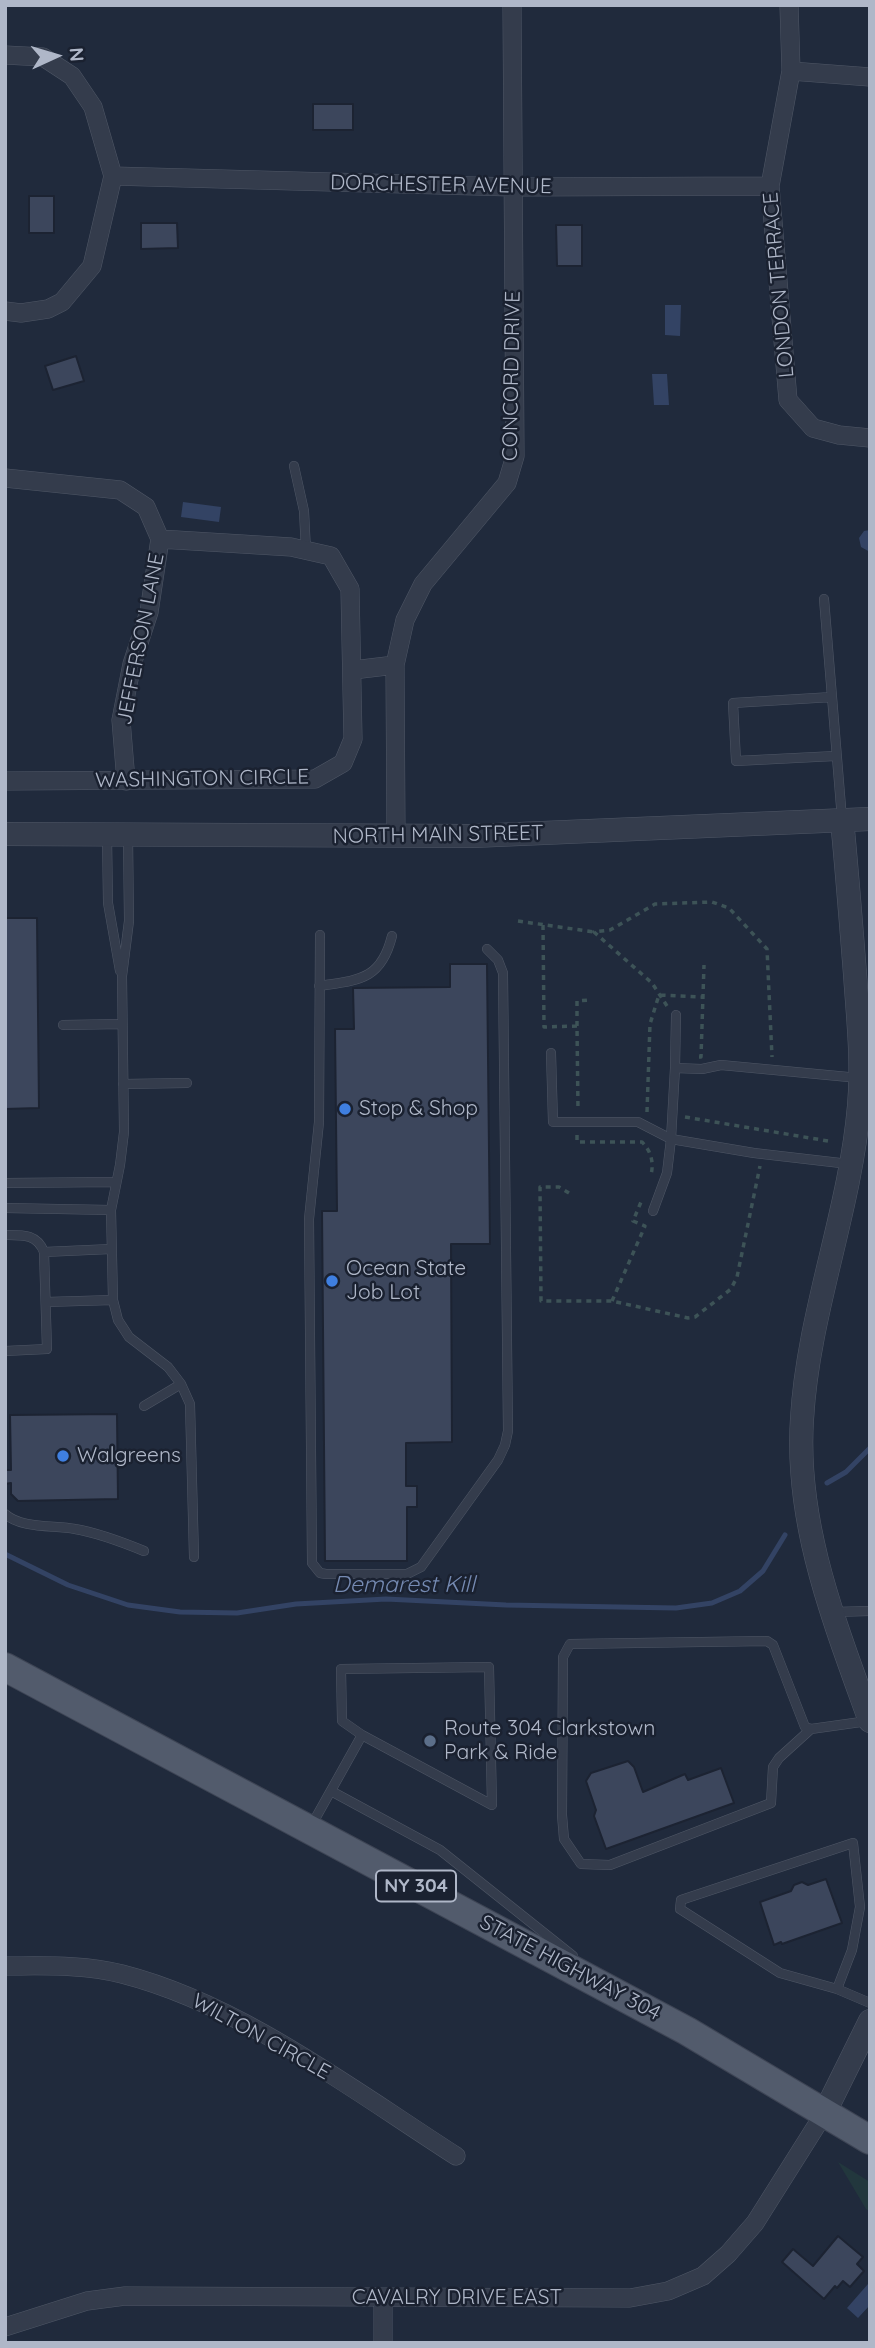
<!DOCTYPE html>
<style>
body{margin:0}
#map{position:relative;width:875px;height:2348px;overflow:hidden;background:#202a3c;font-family:Quicksand,sans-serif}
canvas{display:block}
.frame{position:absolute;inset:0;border:7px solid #afb7c8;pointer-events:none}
.north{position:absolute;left:21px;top:21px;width:70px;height:70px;-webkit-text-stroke:5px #1a2130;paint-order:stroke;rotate:86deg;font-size:19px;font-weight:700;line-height:28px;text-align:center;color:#afb7c8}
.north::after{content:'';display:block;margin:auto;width:24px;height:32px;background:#afb7c8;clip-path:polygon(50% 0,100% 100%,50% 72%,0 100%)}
</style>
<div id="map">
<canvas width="875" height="2348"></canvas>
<div class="frame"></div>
<div class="north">N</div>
</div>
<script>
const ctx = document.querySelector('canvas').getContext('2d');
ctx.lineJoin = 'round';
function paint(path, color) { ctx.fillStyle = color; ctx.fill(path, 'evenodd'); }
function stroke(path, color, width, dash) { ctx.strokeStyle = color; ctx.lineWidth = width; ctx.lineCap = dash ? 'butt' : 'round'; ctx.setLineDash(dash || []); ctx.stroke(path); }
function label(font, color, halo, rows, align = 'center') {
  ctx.font = font + ' Quicksand,sans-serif'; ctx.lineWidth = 5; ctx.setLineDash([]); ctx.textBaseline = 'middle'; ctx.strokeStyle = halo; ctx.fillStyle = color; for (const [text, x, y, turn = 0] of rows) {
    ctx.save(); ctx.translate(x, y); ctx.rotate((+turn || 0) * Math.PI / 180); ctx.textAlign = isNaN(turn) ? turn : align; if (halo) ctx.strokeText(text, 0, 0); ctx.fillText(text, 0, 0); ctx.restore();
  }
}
paint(new Path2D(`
 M838 2162 870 2182V2212L866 2209Z`), '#22373d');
paint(new Path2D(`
 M665 305H681L680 336 665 335Z
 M652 374H667L669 405H654Z
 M183 502 221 507 219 522 181 517Z
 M870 530V552L861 547 859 538 864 531Z
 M868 2284 870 2305 858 2318 847 2308Z`), '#334364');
stroke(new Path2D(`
 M827 1483 846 1472 870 1448
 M5 1554 68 1585 128 1605 180 1612 237 1613 296 1604 386 1599 506 1605 676 1608 712 1603 740 1591 763 1571 785 1535`), '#334364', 5);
const building = new Path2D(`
 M313 104H353V130H313Z
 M29 196H54V233H29Z
 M141 223H177L178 248 141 249Z
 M556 225H582V266H557Z
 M76 356 84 381 53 390 45 366Z
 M5 918H37L39 1108 5 1109Z
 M450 964H487L490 1244H451L452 1442 406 1443V1486H417V1507H407V1561H325L322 1211H337L335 1029H354L353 988 450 987Z
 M117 1414 118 1499 18 1501 11 1494V1483L5 1484V1470H11L10 1415Z
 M628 1761 634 1767 643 1792 685 1774 688 1780 721 1768 734 1803 606 1849 594 1816 596 1810 586 1781 591 1773Z
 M826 1879 842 1923 782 1944 781 1942 774 1945 760 1902 791 1891 794 1885 802 1882 808 1885Z
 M838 2236 863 2257 857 2264 864 2271 850 2287 843 2281 837 2288 835 2286 824 2299 782 2262 793 2249 813 2266Z`);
paint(building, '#3c465c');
stroke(building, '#1c2332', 2);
const service = new Path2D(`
 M294 466 304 511 306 551
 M824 599 842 819
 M832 697 733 703 736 761 835 756
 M107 836 108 903 120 971
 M128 836 129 921 122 976 124 1132 120 1165 111 1210 113 1300 118 1320 129 1337 168 1367 181 1384 190 1404 194 1557
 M320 935 319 1122 309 1219 312 1563 320 1573 326 1574H407L421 1567 498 1460 505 1445 508 1431 503 973 498 960 487 949
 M319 986C359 980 381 980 392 936
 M63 1025 122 1024
 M551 1053 553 1122H638L671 1139 754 1153 849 1164
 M675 1068 676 1015
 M123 1084 187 1083
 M5 1183 116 1182
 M5 1208 111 1210
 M653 1211 667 1173 671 1139 675 1068 702 1069 721 1065 859 1078
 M5 1235C23 1235 37 1234 44 1252L47 1349 5 1351
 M44 1252 111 1249
 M46 1302 113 1300
 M144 1406 181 1384
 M5 1514C22 1529 54 1525 75 1529 99 1533 122 1542 144 1551
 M833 1612 870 1611
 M811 1729 779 1758 773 1767 771 1803 610 1865 581 1864 564 1839 562 1815 563 1657 570 1644 767 1641 773 1645 805 1727 811 1729 868 1721
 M331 1791 440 1850 573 1956
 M310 1828 362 1735 492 1805 489 1667 341 1669 342 1721 362 1735
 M837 1989 852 1950 860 1907 853 1843 681 1900 680 1909 780 1973 837 1989 870 2003`);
const minor = new Path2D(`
 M789 5 791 71 770 186 788 400 813 428 839 435 870 438
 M5 55 43 57 72 76 93 107 113 176 92 266 62 302 48 309 21 313 5 311
 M791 71 870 77
 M113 176 512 187 770 186
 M5 478 120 490 146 507 160 539 291 547 331 556 350 589 353 739 343 763 315 779 5 781
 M353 670 395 665
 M126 781 121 720 132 664 149 612 160 539
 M396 836 395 665 405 620 423 584 507 483 515 456 512 5
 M5 1966C43 1966 84 1964 122 1974 240 2004 353 2090 456 2156
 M383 2298V2343
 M5 2327 87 2301 125 2296 630 2298 668 2291 703 2276 728 2254 755 2223 825 2112`);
const tertiary = new Path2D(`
 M842 820C847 871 851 923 855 974 858 1018 863 1062 859 1106 850 1212 808 1313 802 1419 795 1525 835 1623 870 1721
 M5 834 473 836 870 819
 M825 2112 870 2021`);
const primary = new Path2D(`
 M5 1667 687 2031 870 2140`);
stroke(service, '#4f5766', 10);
stroke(minor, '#4f5766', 19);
stroke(tertiary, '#4f5766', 24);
stroke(primary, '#3e4555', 30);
stroke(new Path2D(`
 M518 921 594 932
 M543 925 544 1027 577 1026 578 1110
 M667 1006 652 983 594 932 610 930 655 904 712 902 729 908 767 949 772 1057
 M577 1026V1001L589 1000
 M699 1057H701L704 965
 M647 1112 650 1024 659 995 703 997
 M685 1117 828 1141
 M577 1135V1142H642C651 1151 654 1162 651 1175
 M569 1193 559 1187H540L541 1301H612L688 1318 695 1317 731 1289 737 1277 760 1166
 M612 1301 645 1226 633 1221 641 1202`), '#3d5357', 3.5, [5, 5]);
stroke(service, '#343c4c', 9);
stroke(minor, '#343c4c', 18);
stroke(tertiary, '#343c4c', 23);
stroke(primary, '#525b6c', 28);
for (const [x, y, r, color] of [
 [345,1109,7,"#3f7fe0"],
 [332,1281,7,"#3f7fe0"],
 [63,1456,7,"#3f7fe0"],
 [430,1741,7,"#5c6f8a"]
]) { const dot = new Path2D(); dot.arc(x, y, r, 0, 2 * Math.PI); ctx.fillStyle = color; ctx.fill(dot); stroke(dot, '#1a2130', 2.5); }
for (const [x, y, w] of [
 [416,1886,80]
]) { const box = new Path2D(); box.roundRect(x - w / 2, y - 15.5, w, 31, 5); ctx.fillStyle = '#1a2130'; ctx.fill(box); stroke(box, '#afb7c8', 2); }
label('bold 19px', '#afb7c8', null, [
 ["NY 304",416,1886]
]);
label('21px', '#afb7c8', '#1a2130', [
 ["DORCHESTER AVENUE",441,185,1],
 ["LONDON TERRACE",779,285,-95],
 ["CONCORD DRIVE",512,376,-89],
 ["JEFFERSON LANE",141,639,-79],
 ["WASHINGTON CIRCLE",202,779,-1],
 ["NORTH MAIN STREET",438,835,-1],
 ["STATE HIGHWAY 304",570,1968,28],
 ["WILTON CIRCLE",261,2037,29],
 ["CAVALRY DRIVE EAST",457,2298]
]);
label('21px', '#afb7c8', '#1a2130', [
 ["Stop & Shop",359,1109],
 ["Ocean State",346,1269],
 ["Job Lot",346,1293],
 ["Walgreens",77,1456],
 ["Route 304 Clarkstown",444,1729],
 ["Park & Ride",444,1753]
], 'left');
label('italic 23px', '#758ab2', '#1a2130', [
 ["Demarest Kill",404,1585]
]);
</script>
